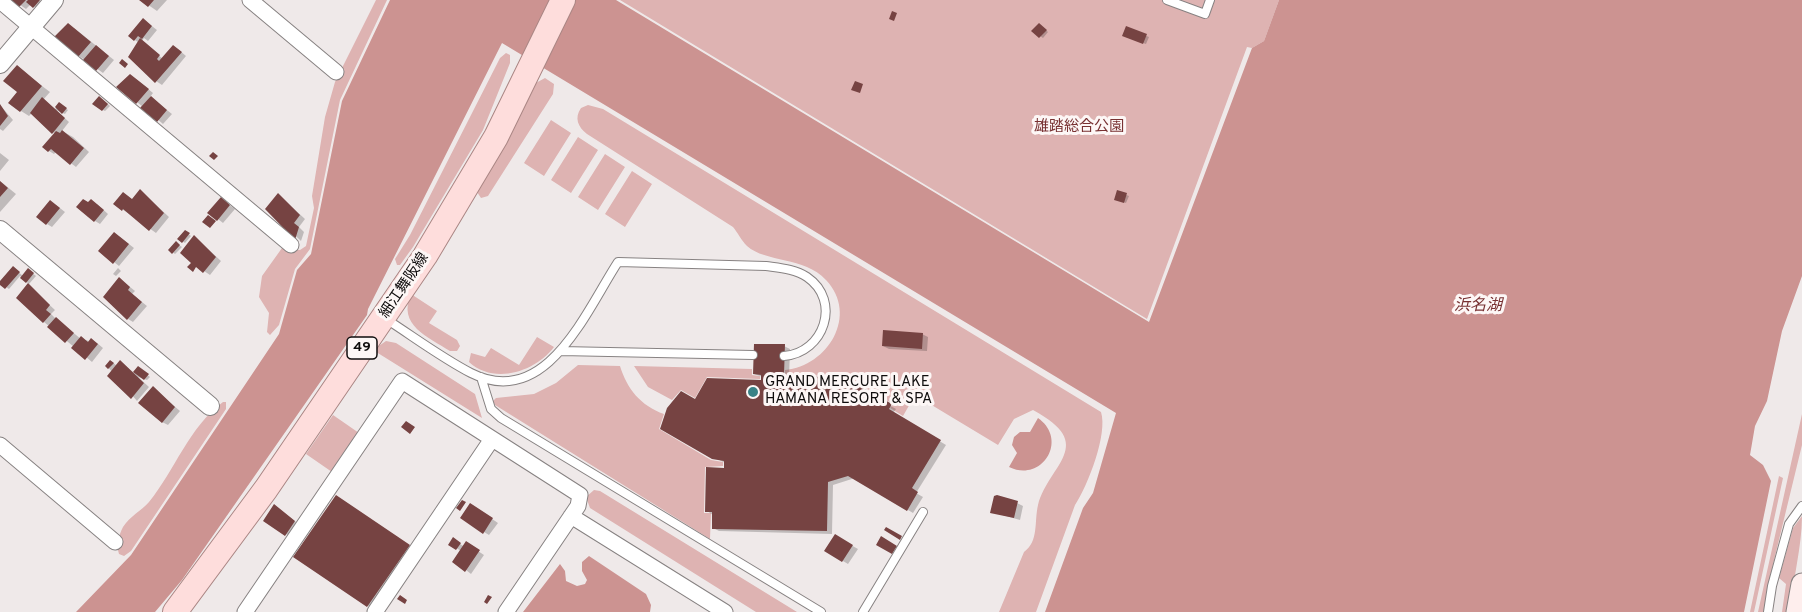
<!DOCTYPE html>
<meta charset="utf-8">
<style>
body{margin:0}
canvas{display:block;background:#efe9e9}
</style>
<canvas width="1802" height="612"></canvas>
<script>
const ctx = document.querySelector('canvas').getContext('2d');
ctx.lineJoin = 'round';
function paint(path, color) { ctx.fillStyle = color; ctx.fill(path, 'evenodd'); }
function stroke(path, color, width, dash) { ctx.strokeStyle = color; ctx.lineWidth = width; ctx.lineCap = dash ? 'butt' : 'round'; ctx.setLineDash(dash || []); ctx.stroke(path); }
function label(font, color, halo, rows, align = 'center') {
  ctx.font = font + ' Overpass,"Noto Sans JP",sans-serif'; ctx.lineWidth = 6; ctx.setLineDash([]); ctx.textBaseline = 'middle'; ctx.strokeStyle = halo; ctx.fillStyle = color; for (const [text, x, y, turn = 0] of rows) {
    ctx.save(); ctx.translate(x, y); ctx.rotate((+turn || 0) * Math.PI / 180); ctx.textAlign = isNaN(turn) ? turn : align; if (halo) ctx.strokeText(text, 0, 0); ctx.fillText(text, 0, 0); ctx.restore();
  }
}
paint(new Path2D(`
 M376 0H387L340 100 310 249 295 269 279 325 270 335 267 332 269 313 259 297 262 276 282 248 300 250 306 246 314 208 312 196 325 117 335 82Z
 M620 0H1279L1264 41 1252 48 1247 47 1147 319Z
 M506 53 510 55V63L483 130 413 247 400 265H397L395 259 410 235 500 58Z
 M545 78 554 84 553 94 488 196 481 198 477 192 534 84Z
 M588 105 603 109 1101 412C1108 434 1088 485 1075 505L1036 612H999L1024 552C1039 541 1034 522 1038 505 1049 464 1098 445 1033 410L1014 419 998 445 915 395 903 416 890 408 893 404 848 378 809 375V380L776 379V376H785V370C828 366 859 315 826 280 804 256 766 263 747 246 741 240 738 233 733 227L587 134C578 127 574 118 581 108Z
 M551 120 571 133 544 176 524 163Z
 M578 137 598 150 571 193 551 180Z
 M605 154 625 167 598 210 578 197Z
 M632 171 652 184 625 227 605 214Z
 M411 294 437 311 429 323 457 340 460 346 457 351H450C428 337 397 325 411 294Z
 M537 337 554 347C535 372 494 385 469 362L471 353 485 357 491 348 519 365Z
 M386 341 396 343 475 394 482 418 373 350Z
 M578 365 620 366C627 389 641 406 664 414L659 429 711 460 723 462V466L705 467 704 513H711L710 539 495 405 493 401 496 398 534 394 556 383Z
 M634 366 752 369V375L760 376V379L707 377 695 398 681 390 672 400 648 387Z
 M223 402H226V409L131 551 124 556 119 554C116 545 119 535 123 527 130 516 141 511 149 502 175 470 189 427 223 402Z
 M1802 414V445L1768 585 1764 612H1758Z
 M333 415 359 433 332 472 306 454Z
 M1779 476 1783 478 1754 612H1750Z
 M594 490 600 491 797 612H756L590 508 586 497Z
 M1802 516C1802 548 1792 580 1791 612H1782L1786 584 1779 578 1793 528Z`), '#deb3b2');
paint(new Path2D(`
 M390 0H616L1149 322 1252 48 1264 41 1279 0H1802V276L1782 331 1767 401 1755 426 1750 455 1763 465 1771 481 1744 612H1045L1083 508 1093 493 1116 413 502 43 368 309 367 315 182 580 155 612H76L131 555 279 334 297 270 311 254 342 101Z
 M1038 418C1069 440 1042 483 1009 467L1017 453 1012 445 1014 437 1020 432H1030Z
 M589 556 646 594 651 605 650 612H523L560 564 565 571 566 581 577 586 585 584 587 580 582 571V562Z`), '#cc9391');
paint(new Path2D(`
 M13 0H39L41 2 36 8 31 4 26 9Z
 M141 0H167L157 11Z
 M144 20 157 30 148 41 144 38 142 41 163 59 179 50 186 56 162 85 156 81 139 43 135 40Z
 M1041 26 1048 32 1043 38 1033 31Z
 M74 28 114 60 103 73 79 56Z
 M1127 28 1149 37 1146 44 1126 37Z
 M17 67 50 92 43 100 55 109 60 104 68 110 65 114 56 110 69 122 62 131 73 137 89 152 76 167 56 152 54 154 49 151 55 134 32 113 29 116 21 111Z
 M136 79 153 93 150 97 172 114 163 124 118 86Z
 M102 99 110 106 105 111 103 110Z
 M0 105 13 120 3 131 0 129Z
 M0 153 9 160 0 171Z
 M0 181 16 194 0 212Z
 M141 191 169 217 156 233 115 204 133 201Z
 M1118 192 1129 196 1126 203 1118 200Z
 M279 195 305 219 299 227 304 232 301 241 267 209Z
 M221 199 235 209 223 223 218 219Z
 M89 204H97L108 214 100 224 95 221Z
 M56 205 65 212 52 227 47 224Z
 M185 231 191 236 185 243 179 239Z
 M120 237 134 248 119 266 114 262Z
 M195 237 221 261 210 275 204 271Z
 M176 243 182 247 175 254 170 250Z
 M118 268 121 271 116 276 113 274Z
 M15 269 23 276 31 272 36 276 29 284 20 276 9 289 0 283Z
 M125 283 135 291 132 294 147 306 133 322 128 319Z
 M28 285 55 310 51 314 55 318 81 339 97 343 103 348 92 362 44 322Z
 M922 334 928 337 927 351 889 349 883 346Z
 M784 346 790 349 789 378 781 377V382L847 381 896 409 893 413 946 445 916 493 923 497 913 513 855 478 833 485 832 534 719 531 713 528V515L707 511 725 469V463L661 428 695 401 763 381V377L754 374Z
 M111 361 117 366 121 362 134 373 139 368 150 377 147 380 138 377 149 387 137 401 107 366Z
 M153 388 180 411 168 425 162 422Z
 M336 497 411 547 370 607 295 557Z
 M1017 503 1023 506 1020 520 992 512Z
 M476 508 498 523 489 535 484 532Z
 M280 510 300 525 291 538 286 534Z
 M835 536 858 549 848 564 826 551Z
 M453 539 466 548V543L484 555 471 574 466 570 461 551 450 544Z`), '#0003');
paint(new Path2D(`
 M11 0H26L19 7Z
 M28 0H40L33 8 26 2Z
 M139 0H154L148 7Z
 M892 11 897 13 894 21 889 19Z
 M143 18 152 26 142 39 138 36 134 41 128 36Z
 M68 23 91 42 78 57 54 37Z
 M1039 23 1047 30 1039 38 1031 31Z
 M1126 26 1147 34 1143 44 1122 36Z
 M140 38 160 55 157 59 159 61 173 45 182 52 155 83 128 57Z
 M96 45 109 56 96 71 83 60Z
 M122 59 128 64 125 68 119 63Z
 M17 65 42 86 20 112 8 103 17 92 3 81Z
 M130 74 149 89 136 104 116 87Z
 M855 81 863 84 860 93 851 90Z
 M99 96 108 104 102 111 92 104Z
 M151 96 167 110 157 122 140 108Z
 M42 97 65 118 52 134 30 113Z
 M59 102 67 108 62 114 55 107Z
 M0 104 8 116 0 126Z
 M62 130 84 148 70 165 51 149 48 152 42 147 56 131 60 133Z
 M213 152 218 156 214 160 209 156Z
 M0 181 8 188 0 197Z
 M140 189 164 213 149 231 123 209 122 211 113 204 123 192 132 199Z
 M1117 190 1127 193 1124 203 1114 200Z
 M278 193 300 215 294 223 299 227 295 240 265 209Z
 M221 197 230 205 217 221 207 213Z
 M83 199 88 202 91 199 104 210 94 222 76 207Z
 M50 200 60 208 46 225 36 217Z
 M208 215 216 221 210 228 202 222Z
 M185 230 190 233 182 243 177 239Z
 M114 232 129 244 113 264 98 251Z
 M194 235 216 257 203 273 196 267 193 272 187 267 191 263 180 253Z
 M176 241 180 245 172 254 168 250Z
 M13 266 20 272 5 289 0 285V281Z
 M28 268 34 273 26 283 20 278Z
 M119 277 130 287 128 290 142 302 127 320 103 297Z
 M28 283 50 305 46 310 51 314 43 323 16 298Z
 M56 317 74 333 65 343 47 327Z
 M883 330 923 333 922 349 882 346Z
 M81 336 88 342 91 338 98 344 85 360 71 348Z
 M754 344H785L784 375H775V380L810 381V376L847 379 892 404 889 409 941 440 912 488 918 492 907 511 848 476 828 482 827 531 712 529V512H705L706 467 724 468V461L712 459 660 429 667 408 681 391 695 399 707 378 761 380V375L753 374Z
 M110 360 114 363 108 369 105 366Z
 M120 360 144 383 131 399 107 376Z
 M138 366 149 374 144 380 133 372Z
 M153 386 175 407 162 423 138 403Z
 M406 421 415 427 410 434 401 427Z
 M336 495 410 545 367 607 293 557Z
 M997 495 1018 501 1014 518 990 513 994 496Z
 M462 500 466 502 460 511 456 508Z
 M470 503 493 518 483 534 460 518Z
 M274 504 295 521 285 536 263 521Z
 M886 527 902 536 900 540 884 530Z
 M835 534 853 545 842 562 824 551Z
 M881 536 897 546 892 554 876 545Z
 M453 537 461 543 456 550 448 545Z
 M466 541 480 550 465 572 452 562Z
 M400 595 407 600 405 604 397 599Z
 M488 595 492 597 487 604 484 602Z`), '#764342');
const service = new Path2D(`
 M1167 0 1205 14 1210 0
 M386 319C414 337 442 358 471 373 546 411 586 311 618 262L766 266C780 268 795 269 807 277 842 301 824 353 784 356
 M561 351 753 355
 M481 377 491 409 501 418 821 612
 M863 612 923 512
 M1768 612 1772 586 1789 524 1802 506`);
const minor = new Path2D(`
 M250 0 336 72
 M0 1 291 245
 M0 445 115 542
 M571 516 725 612
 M245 612 402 381 580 495 578 506 506 612
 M375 612 492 439`);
const tertiary = new Path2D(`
 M0 64 54 0
 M0 230 210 406`);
const secondary = new Path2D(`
 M1797 612 1802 584`);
const primary = new Path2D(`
 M175 612 266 489 425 256 496 137 563 0`);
stroke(service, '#878282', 10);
stroke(minor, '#878282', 17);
stroke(tertiary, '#878282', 20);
stroke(secondary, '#878282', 23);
stroke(primary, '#aa8684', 26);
stroke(service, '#fff', 8);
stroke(minor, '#fff', 15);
stroke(tertiary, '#fff', 18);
stroke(secondary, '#feeeed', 21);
stroke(primary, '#fedddc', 24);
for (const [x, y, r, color] of [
 [753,392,6,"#398286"]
]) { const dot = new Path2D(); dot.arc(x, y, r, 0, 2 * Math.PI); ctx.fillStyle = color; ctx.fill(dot); stroke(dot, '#fdf7f6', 2); }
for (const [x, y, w] of [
 [362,348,30]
]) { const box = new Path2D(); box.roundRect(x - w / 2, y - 11, w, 22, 4.5); ctx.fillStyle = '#fdf7f6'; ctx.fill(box); stroke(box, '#0f0d0d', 1.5); }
label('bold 14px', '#0f0d0d', null, [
 ["49",362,348]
]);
label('15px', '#783132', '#fdf7f6', [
 ["雄踏総合公園",1079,128]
]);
label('15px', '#0f0d0d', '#fdf7f6', [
 ["細江舞阪線",405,286,-56]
]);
label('15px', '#0f0d0d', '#fdf7f6', [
 ["GRAND MERCURE LAKE",765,383],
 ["HAMANA RESORT & SPA",765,400]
], 'left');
label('italic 16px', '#783132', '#fdf7f6', [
 ["浜名湖",1478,307]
]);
</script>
